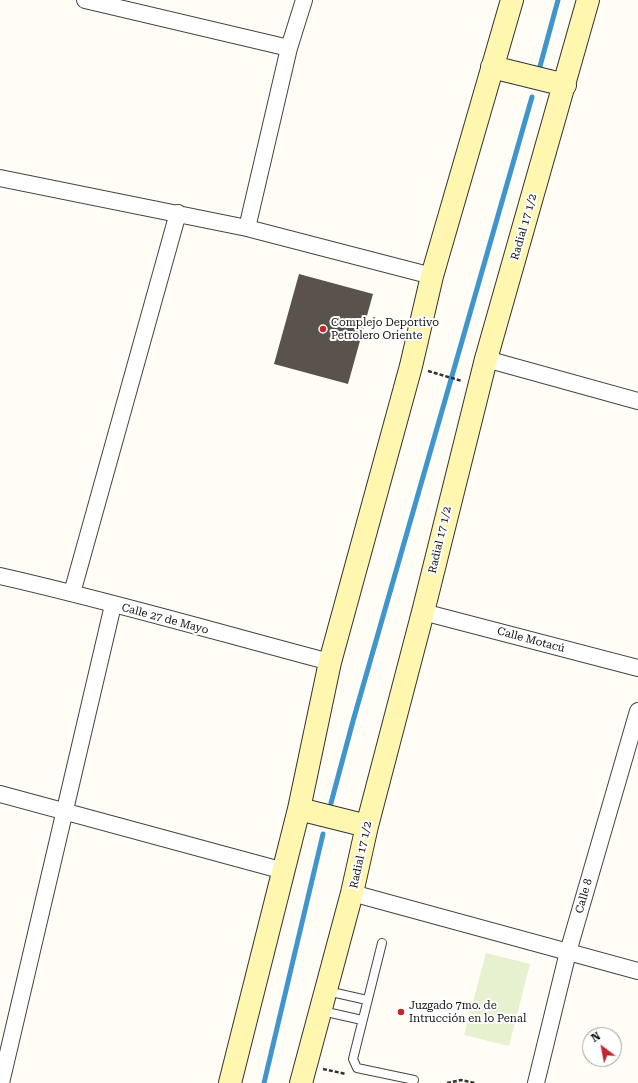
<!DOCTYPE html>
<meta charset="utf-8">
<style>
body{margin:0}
#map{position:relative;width:638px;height:1083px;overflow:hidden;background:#fffdf5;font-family:"Roboto Serif",serif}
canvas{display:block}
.north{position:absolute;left:582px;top:1027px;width:40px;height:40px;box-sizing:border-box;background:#fff;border:1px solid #a0a0a0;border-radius:50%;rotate:328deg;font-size:11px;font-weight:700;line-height:16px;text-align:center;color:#111}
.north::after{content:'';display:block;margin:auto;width:14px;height:18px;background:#c4262e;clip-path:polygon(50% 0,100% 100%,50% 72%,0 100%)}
</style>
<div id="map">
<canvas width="638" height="1083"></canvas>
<div class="north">N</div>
</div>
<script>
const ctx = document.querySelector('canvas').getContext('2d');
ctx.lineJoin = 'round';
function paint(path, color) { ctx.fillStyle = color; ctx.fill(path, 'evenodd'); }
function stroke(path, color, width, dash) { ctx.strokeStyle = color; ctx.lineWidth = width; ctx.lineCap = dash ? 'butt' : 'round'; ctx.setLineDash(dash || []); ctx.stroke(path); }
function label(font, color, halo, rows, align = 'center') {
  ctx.font = font + ' "Roboto Serif",serif'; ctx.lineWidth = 4; ctx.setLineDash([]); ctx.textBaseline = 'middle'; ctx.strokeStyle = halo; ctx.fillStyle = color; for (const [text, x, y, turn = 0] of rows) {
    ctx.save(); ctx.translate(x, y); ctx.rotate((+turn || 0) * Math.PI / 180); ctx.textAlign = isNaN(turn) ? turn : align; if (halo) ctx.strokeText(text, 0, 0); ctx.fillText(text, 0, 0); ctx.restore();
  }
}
paint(new Path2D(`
 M486 953 530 964 509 1046 464 1035Z`), '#e6f2cf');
stroke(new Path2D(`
 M539 70 558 0
 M331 803 353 721 532 97
 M264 1083 323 834`), '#3f96cf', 5);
paint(new Path2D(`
 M299 274 373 294 348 384 274 364Z`), '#5a524d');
const lane = new Path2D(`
 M382 943 353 1059 357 1068 414 1080
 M327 991 367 1000
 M322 1011 362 1020`);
const street = new Path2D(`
 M85 0 289 48
 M0 178 247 228 432 276
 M247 228 289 48 304 0
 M486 359 638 401
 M0 576C111 601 220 633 330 662
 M72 593 178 213
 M423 612 638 668
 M0 794 284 871
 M352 893 638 971
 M1 1083 113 605
 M536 1083 568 952 638 711`);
const secondary = new Path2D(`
 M492 67 565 85
 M299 809 367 826
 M230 1083 299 809 330 662 411 366 432 276 512 0
 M301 1083 352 893 367 826 423 612 486 359 588 0`);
stroke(lane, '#444', 10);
stroke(street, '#444', 18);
stroke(secondary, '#333', 24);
stroke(new Path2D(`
 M428 371 462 381
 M323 1069 346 1074
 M447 1083 461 1080 475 1083`), '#333', 2.5, [4, 2]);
stroke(lane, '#fff', 8);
stroke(street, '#fff', 16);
stroke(secondary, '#fff6b0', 22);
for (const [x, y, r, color] of [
 [323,329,4,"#c4262e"],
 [401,1012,4,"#c4262e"]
]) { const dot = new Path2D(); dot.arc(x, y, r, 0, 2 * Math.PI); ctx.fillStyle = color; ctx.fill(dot); stroke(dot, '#fff', 1.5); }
label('11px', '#111', '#fff', [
 ["Radial 17 1/2",524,227,-74],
 ["Radial 17 1/2",440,540,-77],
 ["Calle 27 de Mayo",165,619,15],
 ["Calle Motacú",531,640,15],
 ["Radial 17 1/2",361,855,-78],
 ["Calle 8",584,896,-74]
]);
label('11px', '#111', '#fff', [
 ["Complejo Deportivo",331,323],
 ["Petrolero Oriente",331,336],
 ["Juzgado 7mo. de",409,1006],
 ["Intrucción en lo Penal",409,1019]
], 'left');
</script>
